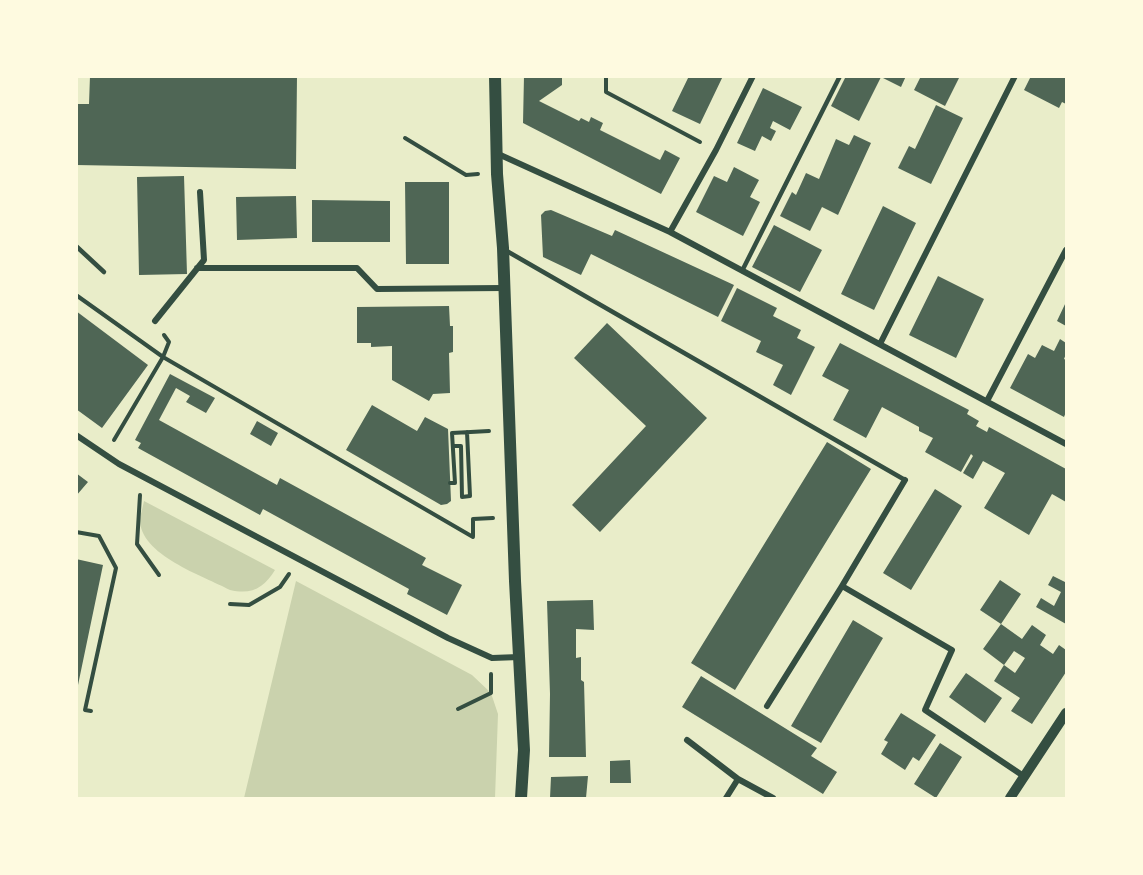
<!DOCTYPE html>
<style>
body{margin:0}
#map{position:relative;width:1143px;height:875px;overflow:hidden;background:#e9edc9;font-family:"Nunito Sans",sans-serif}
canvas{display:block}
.frame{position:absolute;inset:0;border:78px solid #fefae0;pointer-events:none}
</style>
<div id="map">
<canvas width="1143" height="875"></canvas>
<div class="frame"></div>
</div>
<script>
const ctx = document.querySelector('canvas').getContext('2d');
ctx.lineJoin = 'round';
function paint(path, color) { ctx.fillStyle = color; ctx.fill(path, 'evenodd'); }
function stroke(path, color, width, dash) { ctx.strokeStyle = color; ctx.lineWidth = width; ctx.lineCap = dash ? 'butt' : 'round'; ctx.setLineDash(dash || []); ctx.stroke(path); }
paint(new Path2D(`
 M144 501 275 570C264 588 252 595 230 590 204 576 139 555 140 519 141 513 143 506 144 501Z
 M296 581 472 675 491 693 498 714 495 798H244Z`), '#cad2ad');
paint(new Path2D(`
 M90 76H297L296 169 76 165V104H89Z
 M524 76H562V85L539 101 579 121 581 118 589 122 591 117 603 123 600 130 660 160 665 150 680 158 661 194 523 123Z
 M689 76H723L700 124 672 111Z
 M846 76H906L901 87 881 77 859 121 831 106Z
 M921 76H960L945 106 914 90Z
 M1031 76H1066V104L1062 102 1059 108 1024 90Z
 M763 88 802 107 790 130 773 121 770 128 776 131 771 141 762 136 755 151 737 143Z
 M936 105 963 118 931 184 898 168 909 146 915 149Z
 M854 135 871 143 838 215 822 207 810 231 780 216 792 192 796 195 806 173 819 179 836 139 849 145Z
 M734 167 759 180 750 197 760 202 743 236 696 212 714 176 727 182Z
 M184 176 187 274 139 275 137 177Z
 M405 182H449V264H406Z
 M296 196 297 238 237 240 236 197Z
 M312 200 390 201V242H312Z
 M883 206 916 223 874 310 841 294Z
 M551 210 612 236 615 230 734 285 718 317 591 254 581 275 543 257 541 215 545 211Z
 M774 225 822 250 800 292 752 267Z
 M938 276 984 299 956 358 909 335Z
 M737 288 777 308 773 316 801 330 797 338 815 347 791 395 773 385 783 365 756 352 761 341 721 321Z
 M1066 302V326L1057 321Z
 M449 306 450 326H453V352L449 353 450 393 433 394 429 401 392 380V346L371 347V343H357V307Z
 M76 311 148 365 102 428 76 409Z
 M607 323 707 418 600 532 572 505 646 426 574 358Z
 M1060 339 1066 343V354L1064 359 1066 360V412L1064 417 1010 388 1028 354 1035 358 1042 345 1054 351Z
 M840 343 969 410 967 414 979 421 976 426 987 432 989 427 1066 469V502L1052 494 1029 535 984 508 1005 473 983 461 973 479 963 473 973 456 971 454 961 472 925 452 933 438 919 431V427L882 407 866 438 833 420 849 390 822 376Z
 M170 374 215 398 206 413 186 402 190 396 176 388 159 420 277 485 280 478 426 558 422 565 462 585 447 615 407 594 409 589 263 509 260 515 138 448 141 443 135 440Z
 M372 405 417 431 425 417 448 429 451 501 447 504 441 505 346 450Z
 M257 421 278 433 271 446 250 434Z
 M827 442 871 469 735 690 691 663Z
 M76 473 88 482 76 496Z
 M935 489 962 506 911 590 883 573Z
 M76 559 103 565 78 685H76Z
 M1053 576 1065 582 1066 579V624L1036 607 1041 598 1054 606 1061 592 1048 585Z
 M1000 580 1021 594 1001 624 980 610Z
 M593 600 594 630 576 629V658L581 657V680L584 682 586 757H549L550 694 547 601Z
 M853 620 883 638 821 743 791 726Z
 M1001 624 1022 639 1032 625 1046 635 1040 645 1053 654 1059 645 1066 650V672L1032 724 1011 711 1020 698 994 681 1004 665 1015 673 1025 658 1014 651 1004 665 983 649Z
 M966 673 1002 698 985 723 949 697Z
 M701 676 817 748 811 756 837 772 823 794 682 707Z
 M901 713 936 735 919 761 913 757 905 770 881 754 888 742 884 740Z
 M940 743 962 757 936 798 914 784Z
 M630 760 631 783H610V761Z
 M588 776 586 798H550L551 777Z`), '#4f6655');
stroke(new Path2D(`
 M606 76V92L700 142
 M405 138 466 175 478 174
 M76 295 163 357 473 537
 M114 440 163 357 169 342 164 335
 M453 446H461L462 497 470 496 467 432
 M450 483H455L452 433 489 431
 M140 495 137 544 159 575
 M76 532 99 536 116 568 85 710 91 711
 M473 536V519L493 518
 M230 604 249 605 280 587 289 574
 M458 709 491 693V674`), '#344e41', 4);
stroke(new Path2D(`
 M76 246 104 272
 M505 250 905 480
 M742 271 840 76`), '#344e41', 4.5);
stroke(new Path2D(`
 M496 153 670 232 1066 444
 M670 232 716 150 753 76
 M197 268H357L377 289 503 288
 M155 321 204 260 200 192
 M880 344 1015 76
 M987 401 1066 250
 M76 435 119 464 448 638 492 658 519 657
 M842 586 952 650 925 710 1025 777
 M767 706 842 586 905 480
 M687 740 738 779 773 798
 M726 798 738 779`), '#344e41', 6);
stroke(new Path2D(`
 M1010 798 1066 713`), '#344e41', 10);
stroke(new Path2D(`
 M495 76 497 174 503 248 515 581 524 750 521 798`), '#344e41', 12);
</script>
